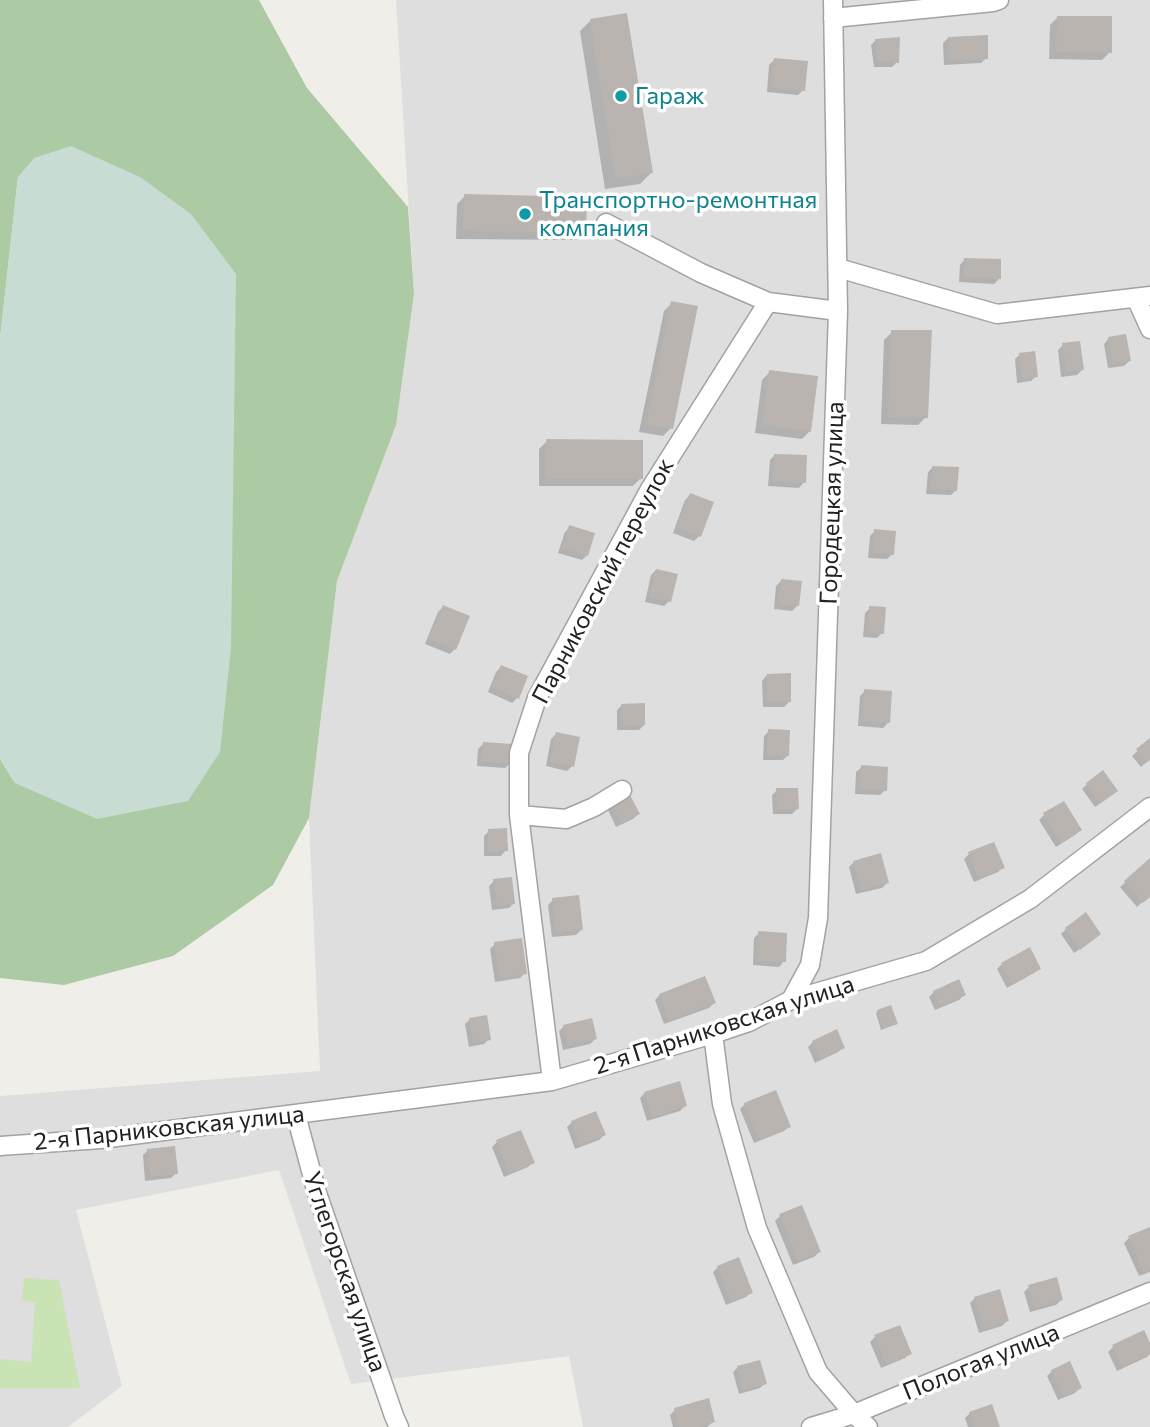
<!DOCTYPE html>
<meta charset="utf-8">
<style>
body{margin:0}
canvas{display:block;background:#f0eee9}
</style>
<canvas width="1150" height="1427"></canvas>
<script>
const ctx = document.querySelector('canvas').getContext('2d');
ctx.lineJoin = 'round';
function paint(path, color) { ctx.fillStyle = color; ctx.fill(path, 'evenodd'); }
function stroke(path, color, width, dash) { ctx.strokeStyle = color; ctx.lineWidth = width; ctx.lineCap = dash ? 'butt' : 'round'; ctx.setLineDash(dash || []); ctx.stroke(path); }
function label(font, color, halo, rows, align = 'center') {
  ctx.font = font + ' Commissioner,sans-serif'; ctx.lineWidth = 7; ctx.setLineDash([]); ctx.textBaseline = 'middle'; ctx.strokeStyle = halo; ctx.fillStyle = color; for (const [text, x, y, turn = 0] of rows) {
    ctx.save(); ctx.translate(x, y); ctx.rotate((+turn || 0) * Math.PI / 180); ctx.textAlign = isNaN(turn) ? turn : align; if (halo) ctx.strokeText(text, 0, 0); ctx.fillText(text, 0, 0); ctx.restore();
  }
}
paint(new Path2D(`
 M396 0H1150V1427H583L569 1356 351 1384 279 1170 76 1210 122 1386 68 1427H0V1096L320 1071 309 818 337 581 396 425 414 294Z`), '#dfdede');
paint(new Path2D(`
 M24 1278 59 1280 80 1388H0V1359L31 1362 35 1302 22 1301Z`), '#c9e3b5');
paint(new Path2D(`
 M0 0H259L307 88 408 207 414 294 396 425 337 581 309 818 273 885 173 956 64 985 0 978V759L15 783 18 177 0 339Z`), '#accaa3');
paint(new Path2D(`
 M71 146 140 177 191 214 236 274 231 648 220 752 188 801 97 819 15 783 0 759V339L18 177 34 158Z`), '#c8dcd4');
paint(new Path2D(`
 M1058 17 1110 52 1102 60 1049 59 1050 25Z
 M590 21 651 173 640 184 605 189 580 31Z
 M948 38 986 58 981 63 944 65 943 43Z
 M876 40 897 62 892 67H874L871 45Z
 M774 60 803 90 798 95 767 92 769 65Z
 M465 196 584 232 576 240 456 239 457 204Z
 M965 259 999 279 994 284 959 282 960 265Z
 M672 303 671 428 663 436 639 432 664 311Z
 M892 332 926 417 918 425 881 424 884 340Z
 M1109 338 1129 361 1124 366 1108 368 1104 344Z
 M1063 345 1082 370 1077 375 1061 377 1058 350Z
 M1020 354 1036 376 1031 381 1017 383 1015 359Z
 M770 372 810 431 802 439 755 433 762 380Z
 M547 441 641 478 633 486H539V449Z
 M775 455 804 482 799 488 768 486 770 460Z
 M933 467 956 490 951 495 926 494 928 472Z
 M690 495 699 536 694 541 673 533 685 500Z
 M570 527 587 555 582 560 558 553 565 532Z
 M875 531 892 554 887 559 868 558 870 536Z
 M656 570 669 601 664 606 645 602 651 575Z
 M781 581 797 606 792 611 774 609 776 586Z
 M443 607 455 649 450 654 425 644 438 612Z
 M870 608 882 633 877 638 863 637 865 613Z
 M501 667 517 698 512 703 488 692 496 672Z
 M767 675 789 702 784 707H763L762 681Z
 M865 691 888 723 883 728 858 726 860 696Z
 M622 705 644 725 639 730H617V710Z
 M769 731 788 755 783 760H763L764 736Z
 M556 734 572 766 567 771 546 766 551 739Z
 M1150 740V759L1141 767 1132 756Z
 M483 744 510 763 505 768 477 766 478 749Z
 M862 767 885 790 880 795 855 794 856 772Z
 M1087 784 1110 796 1095 807 1082 789Z
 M777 790 797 809 792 814H773L772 795Z
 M1063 803 1080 830 1075 835 1056 847 1039 820 1044 815Z
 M613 805 638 814 633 819 616 827 608 810Z
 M489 831 506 850 501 856H484V836Z
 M969 854 1003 867 998 872 974 882 964 859Z
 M1150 861V895L1137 907 1120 887Z
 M854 862 887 883 882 888 856 894 849 867Z
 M494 881 514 903 509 908 492 910 489 886Z
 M553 900 581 930 576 935 552 937 548 905Z
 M1066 929 1094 939 1074 953 1061 934Z
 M759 933 784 961 779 967 753 965 754 938Z
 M495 944 525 973 520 978 495 982 490 949Z
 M1002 964 1039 968 1034 973 1007 988 997 969Z
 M934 992 964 995 959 1000 935 1010 929 997Z
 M660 995 714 1003 709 1008 664 1024 655 1000Z
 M878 1011 896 1024 881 1030 876 1013Z
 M470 1019 489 1039 484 1044 469 1047 465 1024Z
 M564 1026 595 1039 590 1044 563 1050 559 1031Z
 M813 1042 843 1047 838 1052 815 1063 808 1047Z
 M645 1093 685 1106 680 1111 647 1121 640 1098Z
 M745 1104 789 1126 784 1131 754 1143 740 1109Z
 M572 1122 604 1135 599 1140 575 1149 567 1127Z
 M497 1142 533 1162 528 1167 504 1177 492 1147Z
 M148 1150 176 1173 171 1178 145 1181 143 1155Z
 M780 1216 819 1252 814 1257 793 1265 775 1221Z
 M1150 1229V1272L1139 1276 1124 1243 1129 1238Z
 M718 1267 751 1292 746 1297 726 1305 713 1272Z
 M1029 1287 1061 1300 1056 1305 1030 1312 1024 1292Z
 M975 1298 1007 1321 1002 1326 979 1333 970 1303Z
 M875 1337 910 1353 905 1358 881 1368 870 1342Z
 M1113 1347H1150V1353L1147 1357 1117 1371 1108 1352Z
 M738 1367 765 1383 760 1388 739 1394 733 1372Z
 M1052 1371 1080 1388 1075 1393 1058 1400 1047 1376Z
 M675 1410 713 1422 707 1427H673L670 1415Z
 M970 1413 998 1427H968L965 1418Z`), '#0003');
paint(new Path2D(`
 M627 13 653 173 615 179 590 19Z
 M1057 16H1112V53L1056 52Z
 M988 35V59L948 61V37Z
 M900 37 899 63 878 62 875 39Z
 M774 58 808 61 805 91 771 88Z
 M464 194 587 197 586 233 463 231Z
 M964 258 1001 259V279L963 278Z
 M671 301 698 306 673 429 646 424Z
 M891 330H932L928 418 888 417Z
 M1126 334 1131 361 1112 364 1108 337Z
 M1080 341 1084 370 1066 372 1062 343Z
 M1035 351 1038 377 1022 379 1019 353Z
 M769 370 818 376 811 432 762 425Z
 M546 439 643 440V479H546Z
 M774 454 807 455 806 483 773 482Z
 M932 466 959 467 957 491 931 489Z
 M690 493 714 502 701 537 677 528Z
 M569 525 595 533 588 556 562 548Z
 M874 529 896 531 894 555 873 553Z
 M656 569 678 574 671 602 649 597Z
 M781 579 802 581 799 606 778 604Z
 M443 605 470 616 456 650 429 639Z
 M869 606 886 607 884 634 868 633Z
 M501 665 528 676 519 699 492 687Z
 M791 673V702L767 703V674Z
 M864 689 892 691 890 723 862 722Z
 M645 703V725L622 726 621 704Z
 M768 729 790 730 789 756 767 755Z
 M556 732 580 737 574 767 550 762Z
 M1150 738V760L1146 763 1136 749Z
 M483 742 513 744 512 764 481 762Z
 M861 765 888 767 887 791 859 789Z
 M1103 770 1118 791 1101 803 1086 783Z
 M776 788H798L799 809 777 810Z
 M630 795 640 814 621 823 612 804Z
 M1064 801 1082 830 1061 843 1043 813Z
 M507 828 508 851 488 852V829Z
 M994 842 1005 868 979 878 968 852Z
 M881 853 889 883 861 890 853 861Z
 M1150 858V897L1143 903 1124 881Z
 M512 877 515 904 497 906 493 879Z
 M579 895 583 930 556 933 552 898Z
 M1086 912 1101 934 1080 950 1065 928Z
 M758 931 787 933 786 962 757 961Z
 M522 938 527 974 499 978 494 942Z
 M1030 947 1041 969 1012 984 1001 963Z
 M705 976 716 1003 669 1020 659 994Z
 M959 979 966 995 941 1006 933 991Z
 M891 1005 898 1024 883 1029 877 1010Z
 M487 1015 491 1040 473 1043 469 1018Z
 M592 1018 597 1039 568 1046 563 1025Z
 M837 1029 845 1048 820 1059 812 1041Z
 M680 1081 687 1106 652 1117 644 1092Z
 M776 1090 791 1127 759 1140 744 1103Z
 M596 1111 606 1135 580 1145 571 1121Z
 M521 1130 535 1163 509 1173 496 1140Z
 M175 1146 178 1174 150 1177 147 1149Z
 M802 1205 821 1252 798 1261 779 1214Z
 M1150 1227V1270L1144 1273 1128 1236Z
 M739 1257 753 1293 731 1301 717 1266Z
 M1057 1277 1063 1300 1034 1308 1028 1285Z
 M1000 1289 1009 1321 984 1329 974 1297Z
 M900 1325 912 1354 886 1364 874 1335Z
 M1144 1330 1150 1343V1354L1122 1367 1112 1345Z
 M760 1360 767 1384 743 1390 737 1366Z
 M1070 1361 1082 1388 1063 1397 1051 1370Z
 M709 1398 715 1422 699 1427H679L674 1408Z
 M992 1404 1000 1427H974L969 1412Z`), '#b9b4af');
const minor = new Path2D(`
 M833 18 993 2 999 0
 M606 223 701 273 768 302
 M838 268 997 314 1150 296
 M1136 298 1150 329
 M519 815 566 819 594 807 622 790
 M791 1000 810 965 818 918 838 311 833 0
 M713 1034 722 1104 757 1228 818 1372 854 1414 868 1427
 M552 1081 519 815V753L537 698 650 489 768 302 838 311
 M296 1115 317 1193 394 1416 399 1427
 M0 1146 101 1139 552 1081 713 1034 749 1022 791 1000 926 961 1030 899 1150 807
 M811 1427 854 1414 1150 1292`);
stroke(minor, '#a2a2a2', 21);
stroke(minor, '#fff', 18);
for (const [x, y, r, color] of [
 [621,96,7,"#0f9aa8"],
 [525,214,7,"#0f9aa8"]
]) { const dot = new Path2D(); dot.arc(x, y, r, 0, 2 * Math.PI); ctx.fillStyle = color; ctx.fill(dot); stroke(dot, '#fff', 2.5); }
label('24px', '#0d838f', '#fff', [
 ["Гараж",635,96],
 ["Транспортно-ремонтная",539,200],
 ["компания",539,228]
], 'left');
label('24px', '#212121', '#fff', [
 ["Городецкая улица",832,503,-88],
 ["Парниковский переулок",603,581,-62],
 ["2-я Парниковская улица",724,1025,-18],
 ["2-я Парниковская улица",169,1128,-6],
 ["Углегорская улица",345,1272,71],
 ["Пологая улица",981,1362,-22]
]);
</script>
